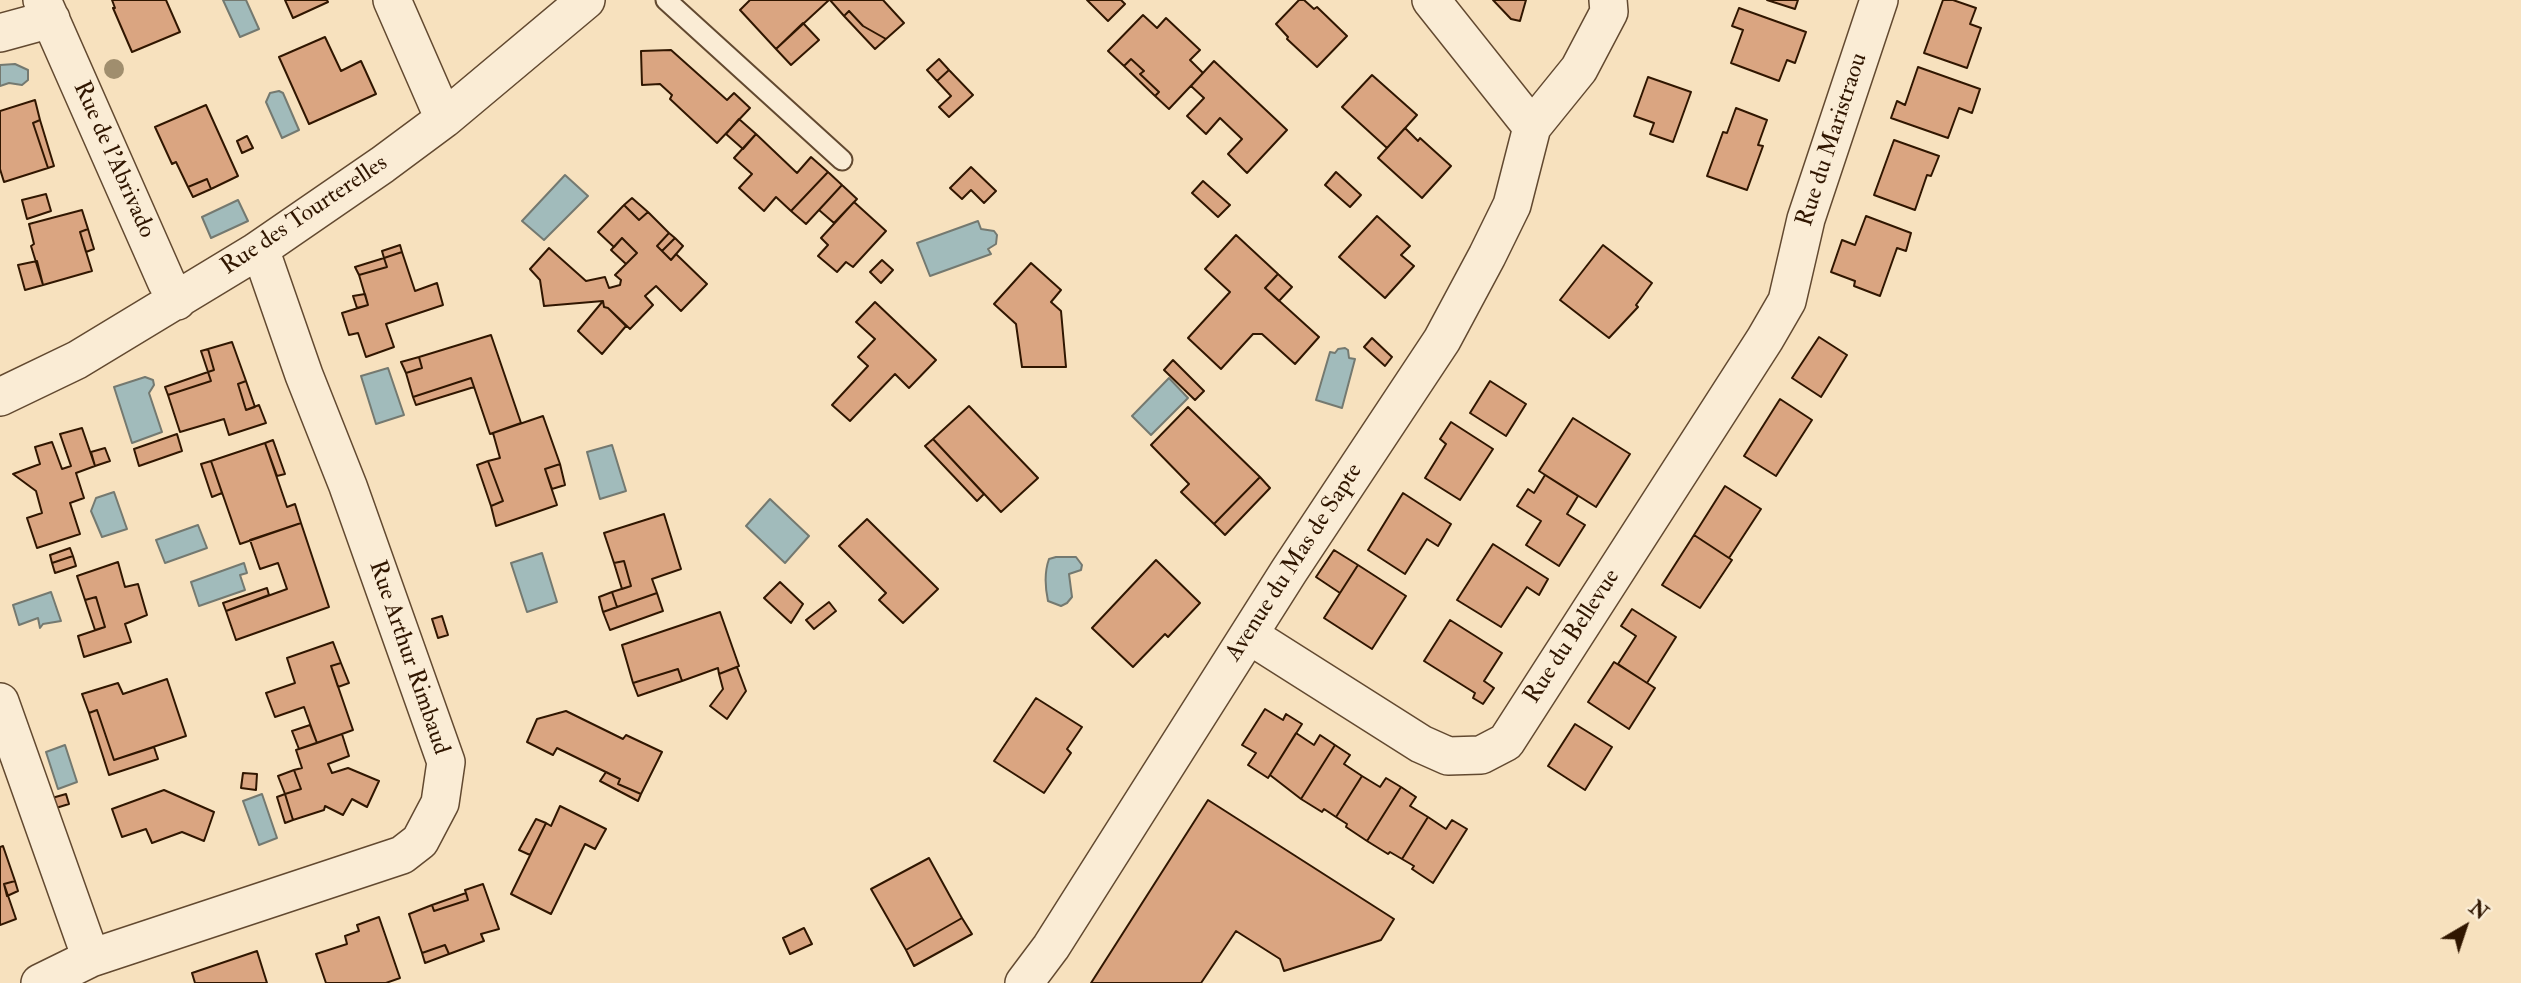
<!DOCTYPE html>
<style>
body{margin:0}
#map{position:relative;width:2521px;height:983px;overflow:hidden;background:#f7e1be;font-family:"IM FELL Double Pica",serif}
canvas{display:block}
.north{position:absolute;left:2430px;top:892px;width:70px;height:70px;-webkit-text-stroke:5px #faecd5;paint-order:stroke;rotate:39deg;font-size:19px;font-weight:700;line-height:28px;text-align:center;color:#301600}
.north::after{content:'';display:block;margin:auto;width:24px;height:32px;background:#301600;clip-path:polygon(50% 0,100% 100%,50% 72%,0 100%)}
</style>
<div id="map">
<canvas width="2521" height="983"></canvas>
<div class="north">N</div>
</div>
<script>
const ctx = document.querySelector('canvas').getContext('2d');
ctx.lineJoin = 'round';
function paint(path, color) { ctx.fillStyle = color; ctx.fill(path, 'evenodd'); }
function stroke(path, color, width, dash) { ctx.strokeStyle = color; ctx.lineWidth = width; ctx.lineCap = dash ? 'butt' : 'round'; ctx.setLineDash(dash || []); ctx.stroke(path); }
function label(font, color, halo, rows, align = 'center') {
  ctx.font = font + ' "IM FELL Double Pica",serif'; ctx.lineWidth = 6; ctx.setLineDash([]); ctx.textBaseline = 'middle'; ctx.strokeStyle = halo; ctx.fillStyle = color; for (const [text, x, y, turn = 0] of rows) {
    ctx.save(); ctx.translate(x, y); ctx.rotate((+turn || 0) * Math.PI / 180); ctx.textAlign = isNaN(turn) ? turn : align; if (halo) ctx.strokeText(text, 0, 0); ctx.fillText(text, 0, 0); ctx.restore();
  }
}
const water = new Path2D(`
 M223 0H246L259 29 240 37Z
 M15 64 28 70V80L22 85 9 83 0 86V65Z
 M279 91 283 93 299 130 282 138 266 102 270 93Z
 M565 175 588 196 544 240 522 221Z
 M238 200 248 221 211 238 202 217Z
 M978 221 981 229 994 231 997 235 996 244 988 249 991 254 930 276 917 243Z
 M1345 348 1348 350 1349 358 1355 359 1342 408 1316 400 1330 352 1335 353 1338 349Z
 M388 368 404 415 376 424 361 376Z
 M145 377 153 380 154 385 149 393 162 432 132 443 114 387Z
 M1169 378 1188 398 1151 435 1132 416Z
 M612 445 626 491 600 499 587 452Z
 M114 492 127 529 102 537 91 511 96 498Z
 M770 499 809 536 785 563 746 526Z
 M198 525 207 548 165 563 156 540Z
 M542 553 557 602 527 612 511 563Z
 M1056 557H1076L1082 565 1081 570 1069 574 1072 597 1067 603 1061 606 1048 601C1045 587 1044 573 1049 559Z
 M244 563 247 573 240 575 245 590 199 606 191 582Z
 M51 592 61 621 43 624 40 628 38 618 19 625 13 605Z
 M65 745 77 782 58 789 46 752Z
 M262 794 277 838 259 845 243 801Z`);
paint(water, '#a1bbbb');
stroke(water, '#747970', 2);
const building = new Path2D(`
 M112 0H166L180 32 132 52 113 8H115Z
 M285 0H327L328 2 293 18Z
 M750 0H829L776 49 740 10Z
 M830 0H883L904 23 886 39 863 26 849 11 844 16Z
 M1087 0H1121L1125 4 1108 21Z
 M1299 0H1304L1314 9 1317 7 1347 36 1317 67 1287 39 1288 37 1276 24Z
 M1493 0H1526L1520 21 1511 19Z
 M1767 0H1798L1795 9Z
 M1943 0H1953L1976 8 1970 24 1981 28 1967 68 1924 53Z
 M1739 8 1806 32 1795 63 1787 60 1779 81 1731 63 1743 30 1732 26Z
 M849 11 863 26 886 39 875 49 844 16Z
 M1143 15 1157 28 1166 18 1200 50 1190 60 1203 73 1169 109 1155 96 1159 92 1140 74 1144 71 1131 59 1124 66 1108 51Z
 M803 23 819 40 791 65 776 49Z
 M325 37 341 71 361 61 376 94 309 124 279 57Z
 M671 50 727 100 734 93 750 108 717 143 670 99 672 95 660 84 642 85 641 51Z
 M939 59 949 70 937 81 927 70Z
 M1131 59 1144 71 1140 74 1159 92 1155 96 1124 66Z
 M1214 61 1287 130 1247 173 1228 154 1242 139 1220 118 1206 134 1187 116 1204 98 1191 86Z
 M1918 67 1980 89 1972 113 1959 108 1948 138 1891 118 1897 101 1905 105Z
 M949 70 973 95 949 117 939 107 951 96 937 81Z
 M1372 75 1417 115 1387 148 1342 107Z
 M1648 77 1691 92 1673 142 1650 134 1654 123 1634 116Z
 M35 100 40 120 33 123 48 168 4 182 0 169V111Z
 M206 105 238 176 211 189 207 179 188 187 176 162 172 164 155 127Z
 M1736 108 1767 120 1758 145 1763 146 1747 190 1707 176 1723 132 1727 133Z
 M739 119 756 134 743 149 726 134Z
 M40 120 54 166 48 168 33 123Z
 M1405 128 1418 141 1420 138 1451 166 1422 198 1378 158Z
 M756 134 797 173 811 157 828 172 791 211 776 197 764 211 739 188 752 174 734 158Z
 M247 136 253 148 242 153 237 141Z
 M1894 140 1939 156 1931 176 1927 175 1915 210 1874 195Z
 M971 167 996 191 984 203 971 190 962 199 950 188Z
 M828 172 842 185 806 224 791 211Z
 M1336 172 1361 195 1350 207 1325 185Z
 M207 179 211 189 193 197 188 187Z
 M1203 181 1230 205 1218 217 1192 193Z
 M842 185 857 199 834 223 819 210Z
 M46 194 51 211 27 219 22 200Z
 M632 198 648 212 639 220 624 205Z
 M854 202 886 231 853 267 846 262 837 272 818 256 828 245 821 238Z
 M624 205 639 220 648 212 669 233 657 246 671 260 676 254 707 284 681 311 656 286 645 296 653 305 630 329 608 308 604 307 603 301 544 306 540 280 530 269 549 248 586 281 605 277 609 288 620 285 621 280 615 275 637 253 622 238 614 247 598 232Z
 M82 210 88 229 80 232 92 271 43 285 31 246 34 244 29 224Z
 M1377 216 1410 246 1401 255 1414 266 1385 298 1339 257Z
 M1866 216 1911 233 1906 251 1897 248 1880 296 1854 286 1855 281 1831 272 1842 240 1855 245Z
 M88 229 94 249 86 252 80 232Z
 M669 233 675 238 662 251 657 246Z
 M1236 235 1278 274 1265 288 1319 337 1295 364 1262 334H1253L1221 369 1188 338 1230 292 1205 269Z
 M622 238 637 253 626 264 611 250Z
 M675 238 683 246 671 260 662 251Z
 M400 245 402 252 384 258 382 251Z
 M1603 245 1652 283 1636 305 1638 307 1609 338 1560 300Z
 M402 252 415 291 437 283 443 305 386 324 394 347 366 357 358 333 349 335 342 313 368 305 359 275 387 267 384 258Z
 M384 258 387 267 359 275 355 267Z
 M882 260 893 270 881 283 870 272Z
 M37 261 43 285 25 290 18 265Z
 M1031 263 1061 290 1051 302 1061 311 1066 367H1022L1016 324 994 304Z
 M1278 274 1292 287 1279 301 1265 288Z
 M365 294 368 305 357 308 353 296Z
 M603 301 604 307 608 308 626 326 602 354 578 331Z
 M875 302 936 360 909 388 895 374 850 421 832 405 868 366 858 357 875 339 856 322Z
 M491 335 521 423 490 434 471 378 413 397 406 373 422 368 419 357Z
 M1819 337 1847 355 1821 397 1792 378Z
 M1372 338 1392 357 1385 366 1364 347Z
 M232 342 246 381 238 384 246 410 259 405 266 423 229 435 224 419 180 432 168 395 211 381 208 372 214 370 208 349Z
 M208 349 214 370 208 372 201 351Z
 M419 357 422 368 406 373 401 362Z
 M1173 360 1204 391 1195 400 1164 370Z
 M208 372 211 381 168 395 165 387Z
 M471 378 474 387 416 405 413 397Z
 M246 381 255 407 246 410 238 384Z
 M1490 381 1526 404 1506 436 1470 413Z
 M1780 399 1812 420 1776 476 1744 456Z
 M969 406 1038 478 1001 512 933 439Z
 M1188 407 1260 477 1214 524 1181 492 1189 484 1151 445Z
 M543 416 560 464 545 469 557 505 496 526 491 506 503 501 488 461 500 458 493 433Z
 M1573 418 1630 454 1596 507 1539 471Z
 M1451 422 1493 449 1460 500 1425 478 1446 444 1440 439Z
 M82 428 95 466 76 473 84 498 70 503 80 534 37 548 27 518 42 513 36 491 13 474 40 464 35 447 52 442 62 469 71 466 60 434Z
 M177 434 182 451 139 466 134 449Z
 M933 439 984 494 977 501 925 446Z
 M273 440 285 474 277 476 265 443Z
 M265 443 287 507 295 504 301 523 240 544 211 461Z
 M105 448 110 461 95 466 91 452Z
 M211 461 222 493 212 497 201 464Z
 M488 461 503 501 491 506 477 465Z
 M560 464 565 485 552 489 545 469Z
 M1545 475 1578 496 1567 514 1585 525 1559 566 1526 545 1541 521 1517 506 1528 489 1534 493Z
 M1260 477 1270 488 1225 535 1214 524Z
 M1725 486 1761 509 1729 558 1694 535Z
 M1403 493 1451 524 1438 546 1427 539 1405 574 1368 550Z
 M664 514 681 569 652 579 657 593 617 607 612 592 631 586 624 561 614 563 604 533Z
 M867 519 938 589 903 623 879 600 886 593 839 546Z
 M301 523 329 607 236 640 226 611 287 589 278 563 260 569 250 540Z
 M1694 535 1732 560 1700 608 1662 585Z
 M1493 544 1548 579 1539 595 1527 587 1501 627 1457 600Z
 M70 548 73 556 52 563 50 555Z
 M1334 550 1358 565 1340 593 1316 577Z
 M73 556 76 566 55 573 52 563Z
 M1156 560 1200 603 1168 637 1165 634 1133 667 1092 628Z
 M624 561 631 586 622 589 614 563Z
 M118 562 125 587 138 584 147 615 125 624 131 642 84 657 78 636 105 627 96 597 85 600 77 576Z
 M1358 565 1406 596 1372 649 1324 618Z
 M780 582 803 604 791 623 764 598Z
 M267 588 269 595 226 611 223 603Z
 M612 592 617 607 603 612 599 597Z
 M657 593 663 611 610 630 603 612Z
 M96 597 105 627 95 630 85 600Z
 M829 602 836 611 814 629 806 620Z
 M1632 609 1676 637 1647 683 1618 664 1636 636 1621 626Z
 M720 612 739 666 719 674 718 668 682 681 678 669 633 683 622 645Z
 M442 616 448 635 438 638 432 619Z
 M1450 620 1502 653 1484 681 1494 688 1483 704 1473 698 1475 693 1424 661Z
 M333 642 341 663 331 666 353 730 317 743 304 707 275 717 266 693 295 683 287 658Z
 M1614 662 1655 688 1629 729 1588 702Z
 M341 663 349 683 338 687 331 666Z
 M737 667 746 691 727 719 710 706 723 689 719 674Z
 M678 669 682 681 638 696 633 683Z
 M167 679 186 736 114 760 97 710 89 713 82 694 118 683 123 694Z
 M1036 698 1082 727 1067 749 1071 753 1044 793 994 761Z
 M1265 709 1283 720 1286 714 1302 724 1268 778 1248 765 1256 753 1242 745Z
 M97 710 114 760 154 747 158 759 109 775 89 713Z
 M566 711 623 739 626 735 662 752 641 794 618 784 620 779 557 748 553 755 527 742 537 719Z
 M1575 724 1612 747 1585 790 1548 766Z
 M310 725 317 743 299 749 292 731Z
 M1296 733 1314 745 1320 735 1335 745 1301 799 1270 775Z
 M342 734 349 756 328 764 332 773 348 768 379 781 367 807 352 799 343 815 325 806 324 810 293 820 285 794 301 789 294 770 302 768 296 750Z
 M1335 745 1350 755 1344 764 1362 776 1336 817 1324 809 1322 812 1301 799Z
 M294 770 301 789 285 794 278 776Z
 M606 772 620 779 618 784 641 794 638 801 600 781Z
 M243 773 257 774 256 790 241 788Z
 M1362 776 1380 787 1386 778 1401 787 1367 841 1346 827 1347 824 1336 817Z
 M1401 787 1416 797 1410 806 1428 817 1402 859 1390 852 1388 854 1367 841Z
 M164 790 214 812 204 841 182 832 152 843 146 829 122 837 112 809Z
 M66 794 69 804 56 808 52 798Z
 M285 794 293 820 285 823 277 797Z
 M1208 800 1394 919 1381 940 1284 971 1280 959 1236 931 1201 983H1091Z
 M560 806 606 829 595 849 585 844 551 914 511 894 546 823 551 826Z
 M1428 817 1446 829 1452 820 1467 829 1433 883 1412 869 1414 866 1402 859Z
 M536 819 546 823 530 855 519 850Z
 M3 846 15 881 4 884 16 919 0 925V847Z
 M929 858 962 918 906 950 871 889Z
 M15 881 18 891 7 896 4 884Z
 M483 884 499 929 481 934 484 941 449 954 445 945 422 953 409 914 432 905 434 911 468 900 465 890Z
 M466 893 468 900 434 911 432 905Z
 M379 917 400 978 386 983H326L316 954 347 944 345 936 359 931 357 925Z
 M962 918 972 934 914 966 906 950Z
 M804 928 812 944 790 954 783 938Z
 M445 945 449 954 425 963 422 953Z
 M257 951 267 983H195L192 973Z`);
paint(building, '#daa581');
stroke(building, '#301600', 2);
const lane = new Path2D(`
 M666 0 842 160`);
const street = new Path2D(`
 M42 0 166 281 177 301
 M392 0 444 119
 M1431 0 1532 127
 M0 33 51 19
 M0 397 77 360 257 251 382 165 444 119 586 0
 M1249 635 1421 744 1448 756 1481 755 1506 742 1765 339 1787 301 1806 219 1879 0
 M0 702 91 958
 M40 983 91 958 402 855 420 841 440 803 446 762 348 486 304 375 265 263 257 251
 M1024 983 1051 947 1289 571 1442 340 1487 256 1512 205 1532 127 1579 69 1609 12 1608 0`);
stroke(lane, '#624930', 23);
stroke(street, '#624930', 40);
stroke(lane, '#faecd5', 19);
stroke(street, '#faecd5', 37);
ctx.fillStyle = '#a08e6e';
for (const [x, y] of [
 [114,69]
]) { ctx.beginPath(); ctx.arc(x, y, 10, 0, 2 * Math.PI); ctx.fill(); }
label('24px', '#301600', '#faecd5', [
 ["Rue du Maristraou",1833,140,-72],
 ["Rue de l'Abrivado",113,160,66],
 ["Rue des Tourterelles",305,216,-34],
 ["Avenue du Mas de Sapte",1295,563,-57],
 ["Rue du Bellevue",1573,637,-57],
 ["Rue Arthur Rimbaud",408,658,71]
]);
</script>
